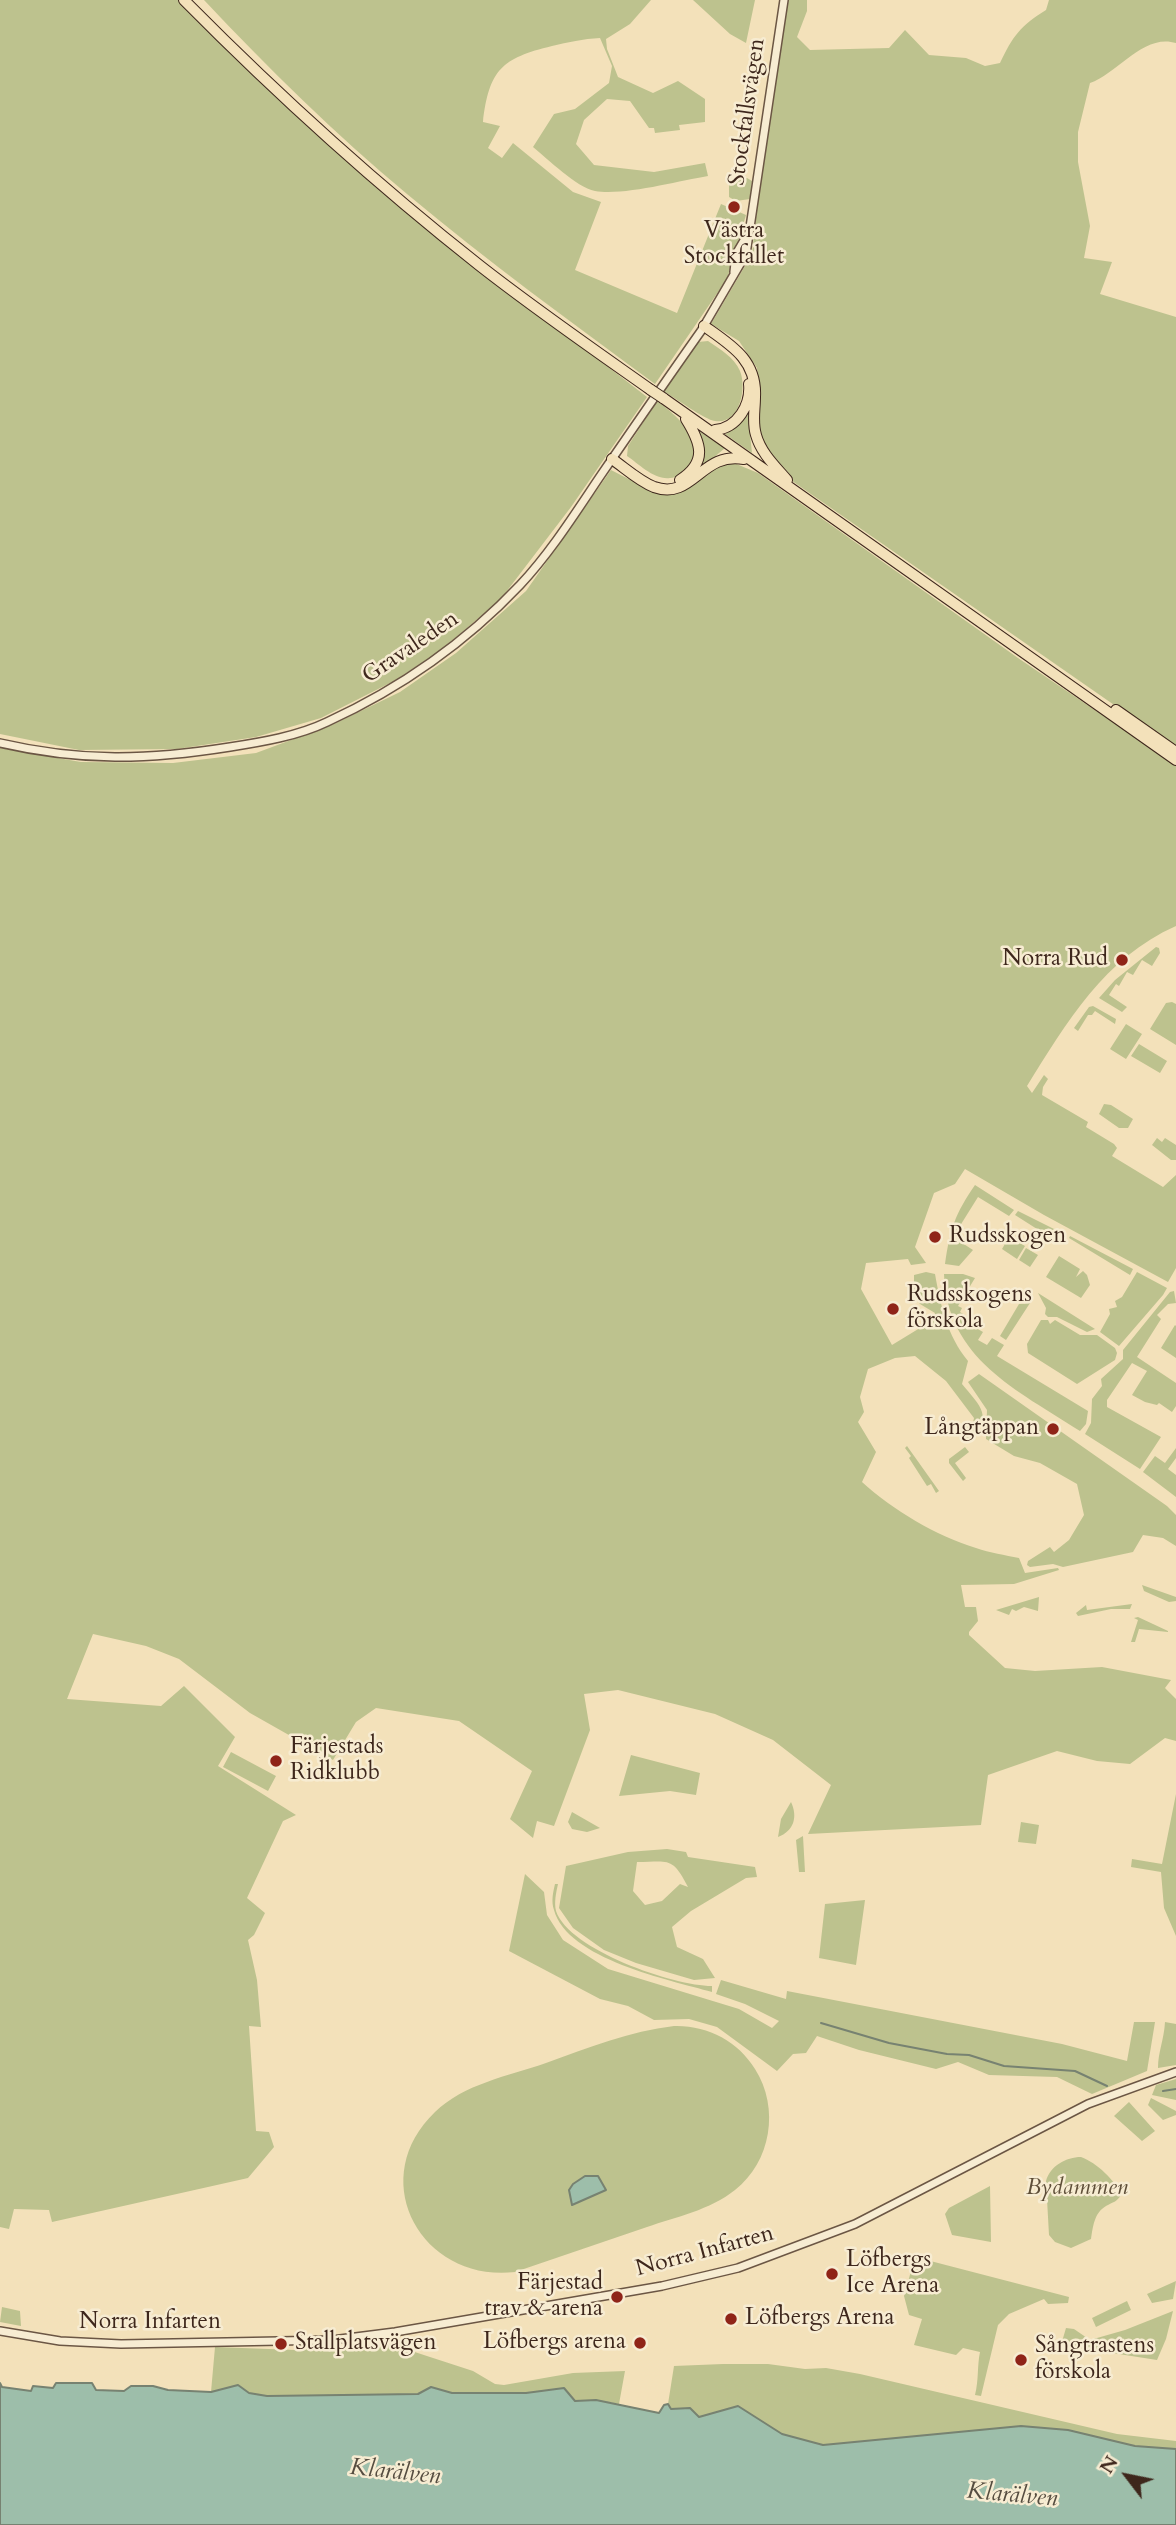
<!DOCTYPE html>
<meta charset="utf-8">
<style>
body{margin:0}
#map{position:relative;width:1176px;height:2525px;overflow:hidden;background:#f3e1ba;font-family:Cardo,serif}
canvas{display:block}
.north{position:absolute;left:1092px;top:2441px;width:70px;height:70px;-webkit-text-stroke:5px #f7ecd2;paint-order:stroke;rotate:302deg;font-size:19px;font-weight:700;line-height:28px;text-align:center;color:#3e271c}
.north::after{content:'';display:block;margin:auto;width:24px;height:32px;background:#3e271c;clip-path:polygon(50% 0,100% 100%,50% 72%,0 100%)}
</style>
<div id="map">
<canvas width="1176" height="2525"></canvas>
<div class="north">N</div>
</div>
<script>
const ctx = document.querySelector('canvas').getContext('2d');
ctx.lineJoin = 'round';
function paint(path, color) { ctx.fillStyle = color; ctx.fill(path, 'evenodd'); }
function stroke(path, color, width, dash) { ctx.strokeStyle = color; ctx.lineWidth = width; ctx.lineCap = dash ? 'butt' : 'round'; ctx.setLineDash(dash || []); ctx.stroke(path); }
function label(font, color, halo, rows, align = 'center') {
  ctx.font = font + ' Cardo,serif'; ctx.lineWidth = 5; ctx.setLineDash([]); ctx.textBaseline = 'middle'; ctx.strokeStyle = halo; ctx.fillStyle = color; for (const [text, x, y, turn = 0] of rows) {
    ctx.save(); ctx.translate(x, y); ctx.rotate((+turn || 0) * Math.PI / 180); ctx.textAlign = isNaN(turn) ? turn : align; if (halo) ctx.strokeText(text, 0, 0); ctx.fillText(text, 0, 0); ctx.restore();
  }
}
paint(new Path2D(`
 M0 0H179L274 95 420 221 647 397 571 507 500 600 436 654 392 682 321 718 256 737 177 749 79 750 0 734Z
 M204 0H651L630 24 606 39 607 49 618 77 653 93 678 81 705 99V122L679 125 680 130 655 133 654 128H649L630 101 607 99 584 120 576 144 594 165 654 172 705 163 708 176C678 181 623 196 595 191 576 187 548 159 533 147L554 114 575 109 609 83 612 66 600 38C583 39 568 42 552 46 502 58 489 70 483 122L500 126 488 148 502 158 513 143 573 192 601 202 575 270 677 313 721 204 746 215 727 279 655 384C571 322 487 261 407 194 335 134 268 68 204 0Z
 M693 0H755L746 43 730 34Z
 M788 0H807V11L797 37 810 50 889 48 905 30 929 55 966 58 985 66 1000 63C1013 36 1020 26 1046 10L1049 0H1176V43C1144 33 1118 73 1090 83L1078 132V162L1090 226 1084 258 1112 262 1100 294 1176 317V748L772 467 756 442 759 398 757 368 739 341 711 324 752 254 760 180Z
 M747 178 752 181 750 199 736 201 729 197V185L733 181Z
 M708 341C721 350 734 357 740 371 747 388 740 425 715 421 705 420 674 397 663 391L698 342Z
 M752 397 750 434 752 453 725 434 731 430Z
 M657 401C675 414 710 443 688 467 683 472 677 478 670 478 654 480 639 464 627 456L628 446Z
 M699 431 725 448 693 475 697 432Z
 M722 463H734L758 473 1018 658 1176 765V926C1104 958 1067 1022 1027 1086L1032 1093 1044 1075 1048 1079 1043 1087 1042 1095 1088 1122 1086 1127 1114 1144 1117 1148 1112 1156 1163 1187 1176 1175V1268L1168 1282 1044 1215 965 1169 955 1184 934 1193 915 1247 926 1263 911 1265 908 1259 866 1263 861 1289 892 1345 933 1320 935 1313 920 1304 914 1295V1275L926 1272 935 1274C941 1307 947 1335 968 1361L962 1384C980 1406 996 1418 966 1440L960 1432 973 1423 974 1418 946 1381 915 1356 895 1358 868 1369 860 1397 864 1412 858 1422 876 1452 862 1482C893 1510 936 1536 976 1548 990 1553 1005 1555 1019 1558L1025 1573 1058 1568 1059 1570 1014 1584 961 1585 965 1607H976L978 1621 969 1632V1635L1005 1668 1035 1671 1102 1667 1171 1680 1165 1688 1176 1699V1741L1165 1738 1130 1764 1097 1761 1057 1751 988 1775 981 1825 808 1834 831 1785 773 1740 715 1714 618 1690 584 1694 590 1730 554 1826 537 1821 533 1838 510 1819 532 1771 459 1721 376 1708 356 1722 333 1760 250 1713 179 1659 146 1646 93 1634 67 1699 161 1706 184 1686 235 1737 218 1766 296 1815 283 1821 247 1898 265 1913 254 1935 248 1940 257 1980 261 2027 249 2026 256 2131 269 2132 274 2147 248 2178 52 2222 49 2210 14 2209 9 2229 0 2227V748L81 762 173 763 256 753 334 724 400 692 456 653 526 591 611 470 648 489 671 495Z
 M1156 947 1159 948 1160 953 1152 966 1142 960 1133 975 1127 972 1119 986 1116 984 1109 995 1127 1007 1122 1012 1099 998 1115 980Z
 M1172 1002 1176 1004V1045L1150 1029 1166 1003Z
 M1093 1006 1116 1019 1115 1024 1095 1011 1092 1015H1088L1078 1031 1074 1028 1089 1007Z
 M1126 1024 1142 1034 1126 1059 1110 1049Z
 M1139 1044 1167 1061 1160 1073 1131 1056Z
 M1104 1104 1111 1105 1133 1119 1128 1128H1119L1099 1114Z
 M1157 1138 1162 1142 1165 1138 1176 1145V1160H1171L1152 1145Z
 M975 1185 1014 1210 1009 1216 978 1197 953 1237 973 1250 959 1266 945 1264C950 1229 955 1214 975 1185Z
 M1018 1211 1064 1234 1059 1243 1015 1215Z
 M1070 1236 1133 1269 1130 1275 1069 1238Z
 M1009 1237 1025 1246 1017 1259 1002 1249Z
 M1026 1248 1038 1255 1030 1267 1019 1260Z
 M1059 1256 1080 1269 1076 1277 1083 1271 1087 1275 1090 1285 1081 1298 1046 1277Z
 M1137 1272 1167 1288 1163 1295 1119 1346 1100 1332 1110 1314 1109 1309 1117 1307 1115 1301 1122 1297Z
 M944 1274H963L975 1278 958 1306 962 1308 960 1312 971 1319 969 1324 983 1332 978 1340 987 1345 992 1338 1004 1345 997 1356 1088 1411 1086 1424 1080 1431C1017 1390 947 1359 944 1274Z
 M1174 1291 1176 1303 1168 1304 1157 1315 1161 1319 1137 1357 1176 1383V1406L1172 1412 1159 1403 1157 1405 1145 1402 1132 1395 1147 1371 1132 1363 1107 1400V1407L1161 1437 1140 1469 1085 1434 1091 1423 1092 1399 1102 1386 1101 1379 1123 1359V1350L1170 1292Z
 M1038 1293 1095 1329 1087 1332 1057 1317H1048L1045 1314 1046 1308Z
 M1030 1303 1006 1340 1000 1336 1019 1304Z
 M1041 1320H1048L1050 1324 1055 1320 1080 1335H1097L1115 1348 1117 1353 1115 1360 1077 1384 1028 1353 1027 1344Z
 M1175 1325 1176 1326V1358L1161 1348Z
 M979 1374 1167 1506 1176 1515V1546L1163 1538 1143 1535 1133 1552 1063 1567 1053 1564 1030 1567 1027 1565 1028 1561 1050 1547 1054 1552 1069 1540 1084 1515 1077 1484 1040 1463 1014 1456 986 1439 987 1410 968 1382Z
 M907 1446 939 1491 936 1493 931 1484 927 1486 909 1458 911 1456 905 1448Z
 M965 1447 969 1452 955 1463 966 1478 963 1481 949 1463V1459Z
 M1176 1448V1458L1168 1469 1176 1475V1497L1143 1472 1155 1456 1165 1463Z
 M1142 1585 1176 1597V1601L1169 1602 1144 1591Z
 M1039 1597 1038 1611 1024 1607 1016 1611 1012 1609 1009 1615 996 1610Z
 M1132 1604 1130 1609H1111L1078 1616 1076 1613 1086 1605 1087 1610Z
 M1138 1617 1168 1631V1632L1139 1629 1135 1642H1131L1138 1620 1134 1618Z
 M231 1752 276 1776 268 1791 223 1767Z
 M631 1755 700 1773 696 1795 670 1791 619 1796Z
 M1176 1794V1936L1164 1908 1161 1872 1131 1867 1132 1859 1162 1864Z
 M791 1802C798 1817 794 1831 778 1837L781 1819Z
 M572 1812 600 1828 587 1832 572 1829 568 1822Z
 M1021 1822 1039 1825 1036 1844 1018 1842Z
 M803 1836 805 1872H799L796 1840Z
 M667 1849 686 1852 688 1857 755 1867 757 1877 746 1878 691 1911 672 1927 677 1947 703 1959 715 1978 694 1980 636 1963 604 1950 573 1928 559 1908 566 1866 628 1852ZM637 1862C669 1862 672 1856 688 1887L680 1884 662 1901 645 1905 633 1891Z
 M525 1874 544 1892 547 1915 563 1940 608 1969 739 2009 772 2028 779 2021 745 2004 716 1994 721 1980 786 1999 787 1991 1062 2044 1127 2061 1134 2022H1155L1147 2071 1092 2094 1057 2077 989 2075 958 2062 936 2069 859 2050 817 2036 806 2053 793 2054 777 2071 717 2027 689 2019 654 2020 628 2006 600 1999 509 1951Z
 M555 1884H558C556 1893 554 1902 556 1911 569 1950 674 1986 712 1986V1992C670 1980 567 1959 554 1910 551 1901 553 1893 555 1884Z
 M865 1900 856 1965 819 1958 825 1904Z
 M1165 2022 1176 2024V2065L1158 2068C1158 2052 1164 2040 1165 2022Z
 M674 2026C707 2025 738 2041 755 2069 780 2108 771 2162 735 2190 710 2210 676 2217 647 2227 603 2242 559 2257 515 2272 422 2283 364 2180 435 2112 464 2084 508 2076 546 2063 588 2048 630 2031 674 2026Z
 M1176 2079V2100L1152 2095 1156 2085Z
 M1151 2098 1176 2111V2115L1163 2120 1148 2105Z
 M1129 2102 1155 2131 1142 2141 1114 2116Z
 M1081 2157C1097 2163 1115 2180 1121 2195 1117 2202 1113 2202 1106 2206 1094 2213 1093 2227 1091 2239L1071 2248 1055 2242 1049 2235 1046 2181C1050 2166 1066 2157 1081 2157Z
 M990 2186 991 2242 952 2235 945 2214 949 2208Z
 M915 2257 1069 2297 1068 2303 1048 2304 1044 2299 1009 2314 998 2325 981 2396 975 2395C979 2379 977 2366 980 2352L963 2348 956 2355 914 2345 922 2319 909 2315 904 2296Z
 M1176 2281 1173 2299 1152 2303 1147 2294Z
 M1127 2301 1131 2310 1096 2327 1092 2318Z
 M2 2307 20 2311 21 2326 0 2322Z
 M1173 2311 1166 2339 1157 2360 1061 2345 1066 2328 1074 2329 1090 2340 1125 2330Z
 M387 2343 473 2371 495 2384 504 2385 573 2373 625 2371 619 2404 596 2400 575 2401 526 2393H452L431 2387 418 2394 267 2396 211 2392 215 2347 296 2350Z
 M723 2364H768L805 2369 826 2368 860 2374 1117 2434 1176 2441V2449L1135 2446 1068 2430 1021 2426 823 2445 782 2434 738 2406 699 2417 671 2409 668 2404 674 2366Z`), '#bdc28e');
const water = new Path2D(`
 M585 2176H598L606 2190 572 2205 569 2190 573 2184Z
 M0 2383 2 2387 31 2391 33 2386 53 2388 56 2383H92L96 2390 124 2391 131 2386H153L168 2390 211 2392 238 2385 249 2393 267 2396 418 2394 431 2387 452 2393H526L564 2388 575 2401 596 2400 659 2413 664 2405 668 2404 671 2409 690 2408 699 2417 738 2406 782 2434 823 2445 1021 2426 1068 2430 1135 2446 1176 2449V2525H0Z`);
paint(water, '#9dbeaa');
stroke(water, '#778271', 2);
stroke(new Path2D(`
 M821 2023 889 2043 947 2054 969 2055 1004 2066 1075 2071 1107 2086
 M1163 2091 1176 2089`), '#778271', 2);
const tertiary = new Path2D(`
 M734 272 736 254 746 237
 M0 743C82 762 148 760 230 747 262 742 298 736 327 722 399 689 466 642 520 585 551 552 576 512 601 475 634 427 667 379 701 331L746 254 784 0
 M0 2331 60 2341 121 2344 332 2340 395 2332 662 2286 738 2268 855 2224 1088 2104 1176 2072`);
const primary = new Path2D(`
 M184 0C277 94 375 183 479 265 535 309 593 349 651 390
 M704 326C731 345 757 360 755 397 755 410 752 422 756 435 761 453 775 466 787 480
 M663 398 1176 760
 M715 430C738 428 751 404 749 384
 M612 459C625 468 639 481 654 487 693 501 701 451 744 459
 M680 480C708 462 701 443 686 419
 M1116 710 1176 752`);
stroke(tertiary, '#6b5644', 10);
stroke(primary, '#3e271c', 12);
stroke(tertiary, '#f7ecd2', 7);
stroke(primary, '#f3e1ba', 10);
const primaryBridge = new Path2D(`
 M651 390 663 398`);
stroke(primaryBridge, '#3e271c', 12, []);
stroke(primaryBridge, '#f3e1ba', 10);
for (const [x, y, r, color] of [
 [734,207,7,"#8f2418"],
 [1122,960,7,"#8f2418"],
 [935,1237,7,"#8f2418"],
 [893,1309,7,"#8f2418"],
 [1053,1429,7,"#8f2418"],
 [276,1761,7,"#8f2418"],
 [832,2274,7,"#8f2418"],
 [617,2297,7,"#8f2418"],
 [731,2319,7,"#8f2418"],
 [640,2343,7,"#8f2418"],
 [281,2344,7,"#8f2418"],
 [1021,2360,7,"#8f2418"]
]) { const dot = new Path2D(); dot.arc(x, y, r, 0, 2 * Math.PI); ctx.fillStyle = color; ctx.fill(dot); stroke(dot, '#f7ecd2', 2.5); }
label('23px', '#3e271c', '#f7ecd2', [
 ["Stockfallsvägen",748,112,-82],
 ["Gravaleden",411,648,-34],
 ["Norra Infarten",705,2252,-15],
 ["Norra Infarten",150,2323]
]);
label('23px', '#3e271c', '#f7ecd2', [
 ["Västra",734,232,"center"],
 ["Stockfallet",734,258,"center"],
 ["Norra Rud",1108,960,"right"],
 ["Rudsskogen",949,1237],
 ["Rudsskogens",907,1296],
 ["förskola",907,1322],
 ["Långtäppan",1039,1429,"right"],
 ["Färjestads",290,1748],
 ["Ridklubb",290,1774],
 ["Löfbergs",846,2261],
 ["Ice Arena",846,2287],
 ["Färjestad",603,2284,"right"],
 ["trav & arena",603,2310,"right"],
 ["Löfbergs Arena",745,2319],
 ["Löfbergs arena",626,2343,"right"],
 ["Stallplatsvägen",295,2344],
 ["Sångtrastens",1035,2347],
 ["förskola",1035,2373]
], 'left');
label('italic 23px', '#5e4e38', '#f7ecd2', [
 ["Bydammen",1077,2189]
]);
label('italic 24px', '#564d40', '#f7ecd2', [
 ["Klarälven",395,2473,6],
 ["Klarälven",1012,2496,5]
]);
</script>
